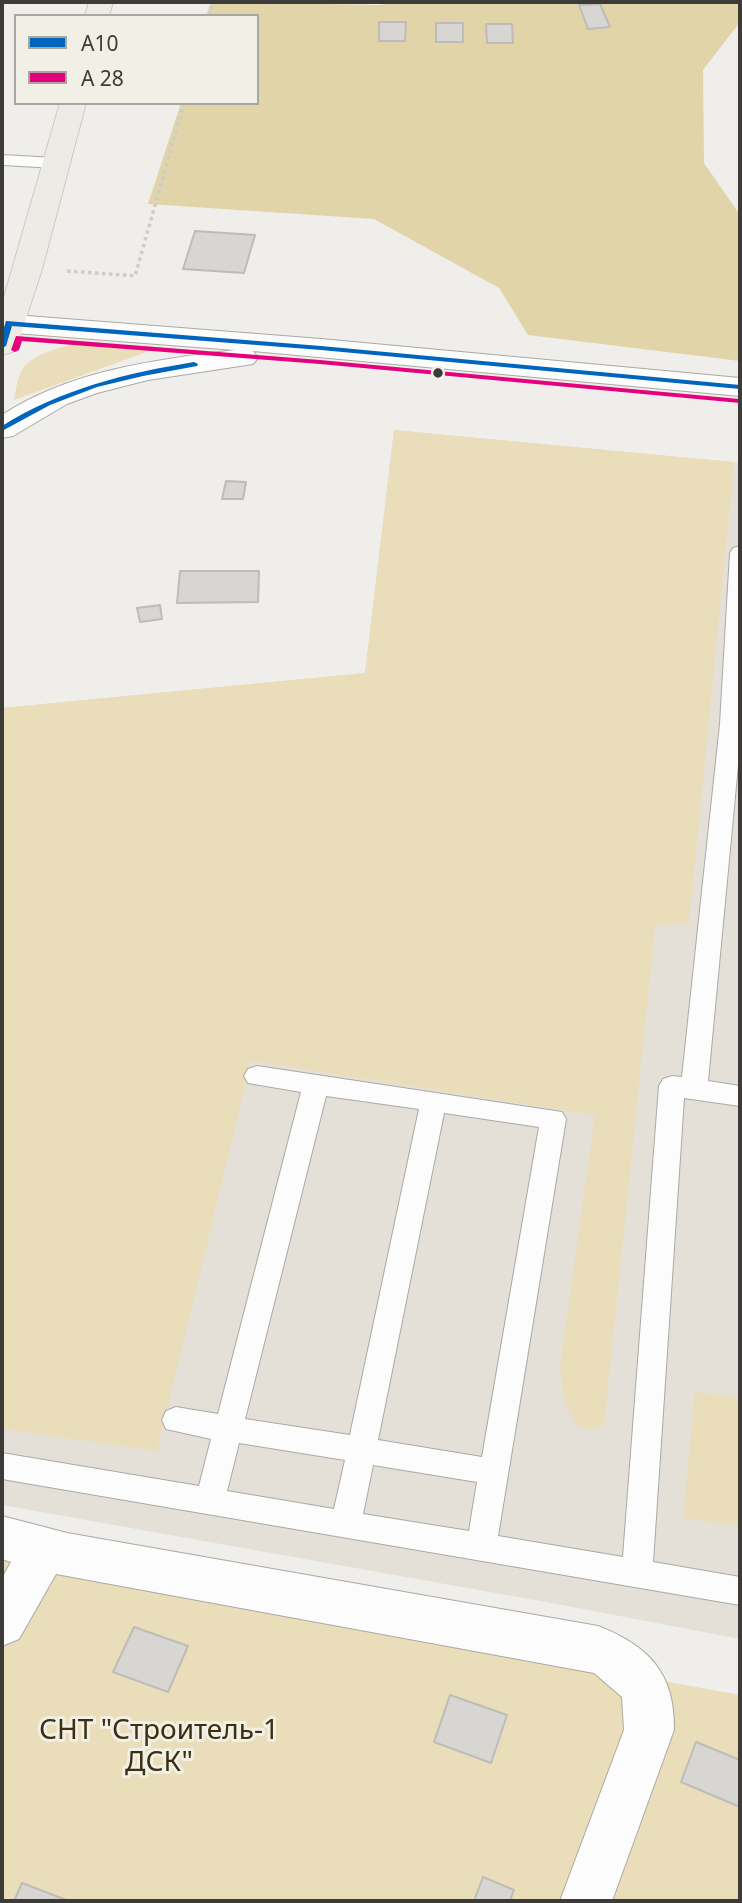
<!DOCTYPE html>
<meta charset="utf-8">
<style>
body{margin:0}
#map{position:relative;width:742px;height:1903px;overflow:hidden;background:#efeeea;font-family:"Noto Sans",sans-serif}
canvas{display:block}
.frame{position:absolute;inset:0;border:4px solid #3c3b38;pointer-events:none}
.legend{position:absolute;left:14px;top:14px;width:245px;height:91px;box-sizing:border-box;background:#f2efe7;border:2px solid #a9a7a1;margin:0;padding:9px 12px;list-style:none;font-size:21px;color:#3c3b38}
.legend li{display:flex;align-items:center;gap:14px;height:35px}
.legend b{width:35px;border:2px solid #a9a7a1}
</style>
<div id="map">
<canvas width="742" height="1903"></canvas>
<div class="frame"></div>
<ul class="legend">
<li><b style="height:9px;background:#0065bd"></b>А10</li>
<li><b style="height:9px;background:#e5007d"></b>А 28</li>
</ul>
</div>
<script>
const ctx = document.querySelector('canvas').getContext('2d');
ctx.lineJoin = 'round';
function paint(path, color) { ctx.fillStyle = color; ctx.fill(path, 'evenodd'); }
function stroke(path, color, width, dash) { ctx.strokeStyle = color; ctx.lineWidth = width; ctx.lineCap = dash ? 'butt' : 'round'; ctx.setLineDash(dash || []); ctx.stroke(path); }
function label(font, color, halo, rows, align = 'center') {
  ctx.font = font + ' "Noto Sans",sans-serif'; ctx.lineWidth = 6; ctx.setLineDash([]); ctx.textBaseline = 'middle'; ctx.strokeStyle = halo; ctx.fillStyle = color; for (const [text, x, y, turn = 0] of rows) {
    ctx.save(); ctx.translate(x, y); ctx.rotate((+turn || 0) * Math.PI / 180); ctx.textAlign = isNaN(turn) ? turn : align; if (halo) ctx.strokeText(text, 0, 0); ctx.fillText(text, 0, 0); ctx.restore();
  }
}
paint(new Path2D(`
 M394 430 740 463V1639L557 1604 2 1505V708L365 673Z`), '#e4e0d7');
paint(new Path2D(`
 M81 342 152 350 14 400C16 390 17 376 24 367 37 352 63 347 81 342Z
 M394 430 734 462 689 923 655 926 604 1425 590 1429 578 1427 565 1404 560 1366 595 1115 251 1061 157 1451 2 1429V708L365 673Z
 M695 1392 740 1398V1526L683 1518Z
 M2 1560 740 1695V1901H2Z`), '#eaddb9');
paint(new Path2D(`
 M211 2 379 5 405 2H740V22L703 70 704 163 740 215V361L528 335 499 288 374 219 148 204 181 103H257V16H206ZM436 23H462L463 41 437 42ZM486 24H512L513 42 487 43Z`), '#e2d4a9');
const building = new Path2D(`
 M600 4 610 27 588 29 579 5Z
 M379 22H406L405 41H379Z
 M436 23H463V42H436Z
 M486 24H512L513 43H487Z
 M195 231 255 235 244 273 183 269Z
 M226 481 246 482 243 499H222Z
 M180 571H259L258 602 177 603Z
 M160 605 162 619 140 622 137 608Z
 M134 1627 188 1646 168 1692 113 1672Z
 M450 1695 507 1715 491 1763 434 1742Z
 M696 1742 740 1760V1807L681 1782Z
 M483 1877 514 1890 510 1901H474Z
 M22 1883 69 1901H14Z`);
paint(building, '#d7d6d2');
stroke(building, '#bdbcb9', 2);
const lane = new Path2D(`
 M2 155 56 158 65 163 56 168 2 165Z
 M740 546V744L708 1081 740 1086V1106L684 1098 653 1562 740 1577V1605L2 1479V1453L199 1486 211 1439 166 1429 162 1420 166 1411 176 1407 218 1414 301 1092 248 1083 244 1076 248 1069 257 1066 562 1112 566 1119 498 1536 623 1557 659 1086 663 1079 672 1076 682 1077 720 724 730 553 733 548ZM326 1096 419 1109 350 1435 245 1419ZM444 1113 539 1127 482 1457 378 1440ZM239 1443 345 1460 334 1509 227 1491ZM373 1465 477 1482 469 1531 363 1514Z`);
const street = new Path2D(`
 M2 314 321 339 740 378V396L253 351 258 358 253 364 148 380 97 393 67 404 13 436 2 438V415C71 370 155 360 235 350L2 332Z
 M2 1516 67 1533 598 1626C649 1646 675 1673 674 1730L612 1901H560L624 1730 622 1697 594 1673 56 1574 19 1639 2 1646V1578L11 1562 2 1559Z`);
const primary = new Path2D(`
 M89 2H113L109 16H85Z
 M60 103H86L42 269 17 346 12 352 2 355V304Z`);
stroke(lane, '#aaa9a6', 2);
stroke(street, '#aaa9a6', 2);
stroke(primary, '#cbcac8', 2);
stroke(new Path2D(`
 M209 16 213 2
 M67 271 135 276 184 103`), '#cdcccb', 3.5, [3.5, 3.5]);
paint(lane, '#fdfcfc');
paint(street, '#fdfcfc');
paint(primary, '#edebe5');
paint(new Path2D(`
 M6 321 321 346 740 385V389L321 350 12 326 6 346 2 348V334Z
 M194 362 198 364 197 366 143 376 97 387 50 405 2 431V426C61 389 126 373 194 362Z`), '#0065bd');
paint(new Path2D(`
 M16 336 320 360 739 399 740 403 320 364 22 341 19 350 15 352 11 350Z`), '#e5007d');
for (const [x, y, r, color] of [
 [438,373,6,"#3c3b38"]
]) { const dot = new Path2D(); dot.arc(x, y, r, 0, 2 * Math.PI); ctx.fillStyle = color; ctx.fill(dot); stroke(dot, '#f2efe7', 2.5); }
label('28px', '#3a2f0e', '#f2efe7', [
 ["СНТ \"Строитель-1",159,1731],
 ["ДСК\"",159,1763]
]);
</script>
